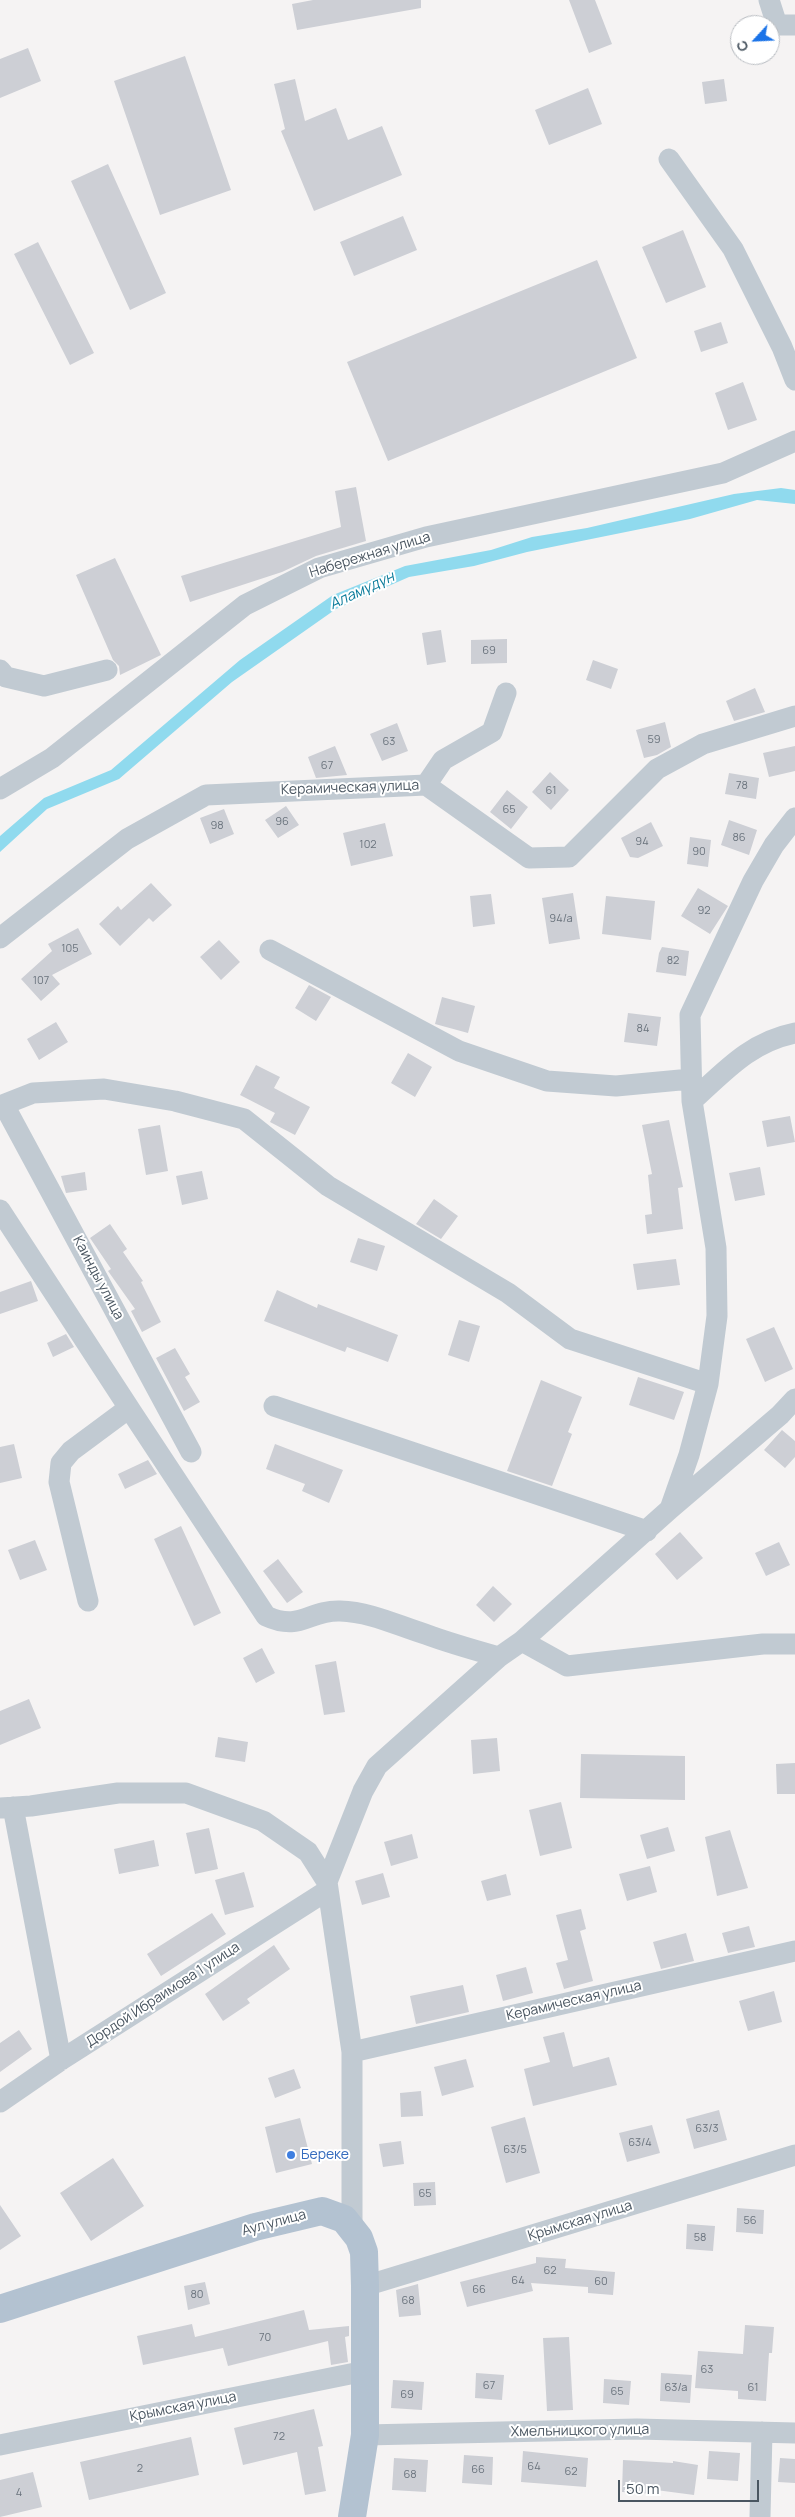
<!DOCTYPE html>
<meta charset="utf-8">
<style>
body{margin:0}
#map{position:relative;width:795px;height:2517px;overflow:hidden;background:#f5f3f3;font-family:Manrope,sans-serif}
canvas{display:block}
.north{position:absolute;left:730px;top:15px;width:50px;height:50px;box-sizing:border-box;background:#fff;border:1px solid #b7bbc0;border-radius:50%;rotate:245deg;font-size:14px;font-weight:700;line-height:20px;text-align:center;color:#4a5661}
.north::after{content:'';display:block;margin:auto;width:18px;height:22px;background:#1a73e8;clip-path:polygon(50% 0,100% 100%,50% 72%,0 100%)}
.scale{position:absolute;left:618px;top:2480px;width:141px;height:22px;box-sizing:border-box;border:2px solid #4a5661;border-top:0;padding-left:6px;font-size:15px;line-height:18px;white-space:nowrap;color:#4a5661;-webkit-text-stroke:4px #fff;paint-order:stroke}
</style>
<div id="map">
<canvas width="795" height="2517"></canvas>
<div class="north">С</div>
<div class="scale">50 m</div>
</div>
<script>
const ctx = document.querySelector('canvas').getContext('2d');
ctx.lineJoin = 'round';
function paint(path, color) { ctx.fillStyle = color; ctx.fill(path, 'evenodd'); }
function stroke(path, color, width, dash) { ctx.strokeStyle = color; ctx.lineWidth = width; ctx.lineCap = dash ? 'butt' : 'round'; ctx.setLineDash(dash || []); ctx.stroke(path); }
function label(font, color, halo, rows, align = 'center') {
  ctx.font = font + ' Manrope,sans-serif'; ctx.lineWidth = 4; ctx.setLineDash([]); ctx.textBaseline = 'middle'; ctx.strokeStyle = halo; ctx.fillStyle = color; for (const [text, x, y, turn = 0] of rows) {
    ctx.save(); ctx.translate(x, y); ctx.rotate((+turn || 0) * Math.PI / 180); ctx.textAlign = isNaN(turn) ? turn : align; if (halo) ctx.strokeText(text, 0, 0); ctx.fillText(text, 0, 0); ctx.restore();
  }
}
paint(new Path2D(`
 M781 488 795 490V504L757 500 690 519 527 552 474 566 409 577 336 609 232 682 119 779 47 809 0 852V836L44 798 111 770 240 660 333 595 405 566 491 550 532 537 587 528 734 494Z`), '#90daee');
paint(new Path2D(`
 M313 0H421V8L297 30 292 4Z
 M569 0H595L612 44 589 53Z
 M28 48 41 81 0 98V59Z
 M185 56 231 190 160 215 114 81Z
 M295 79 305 121 336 108 348 140 382 126 402 175 314 211 281 131 285 129 274 84Z
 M724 79 727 101 705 104 702 82Z
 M588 88 602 124 549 145 535 110Z
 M108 164 166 293 130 310 71 181Z
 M403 216 417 250 354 276 340 242Z
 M683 230 706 287 666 303 642 247Z
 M38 242 94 353 70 365 14 254Z
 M597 260 637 358 388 461 347 362Z
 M721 322 728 343 701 352 694 331Z
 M743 382 757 420 728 430 715 393Z
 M356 487 366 541 316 556 282 572 190 602 181 576 341 527 335 491Z
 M115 558 161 655 120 675 119 666 113 660 76 575Z
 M441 630 446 662 427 665 422 633Z
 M507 639V663L471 664V640Z
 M593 660 618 669 611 689 586 680Z
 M755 688 765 712 734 721 726 701Z
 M665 722 671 747 657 755 644 758 636 730Z
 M397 723 408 751 382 761 370 734Z
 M335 746 347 775 316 778 308 757Z
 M795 746V771L769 777 763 753Z
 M550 772 569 790 551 810 532 792Z
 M729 773 759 778 756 799 725 794Z
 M507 790 528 807 511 829 490 812Z
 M286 806 299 825 278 838 265 820Z
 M224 809 234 834 210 844 200 818Z
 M729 820 757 830 749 855 721 845Z
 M651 822 663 846 638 858 630 857 621 838Z
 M385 823 393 856 351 866 343 833Z
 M690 837 711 840 708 867 687 864Z
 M151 883 172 905 153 922 149 918 120 946 99 924 118 906 121 910Z
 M698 888 728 906 710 934 681 916Z
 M573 893 580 939 549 944 542 898Z
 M491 894 495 924 473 927 470 896Z
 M606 896 655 901 651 940 602 934Z
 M78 928 92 954 52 975 60 984 41 1001 21 979 52 951 48 944Z
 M219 940 240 962 221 980 200 957Z
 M662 947 689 951 686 976 656 972 659 953Z
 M309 985 331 997 316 1021 295 1008Z
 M442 997 475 1006 468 1033 435 1024Z
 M628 1013 661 1017 657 1046 624 1042Z
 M56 1022 68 1042 39 1060 27 1039Z
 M408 1053 432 1067 415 1097 391 1083Z
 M256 1065 280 1077 274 1088 310 1107 295 1135 270 1122 275 1113 240 1095Z
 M790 1116 795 1142 767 1147 762 1121Z
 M669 1120 683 1187 678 1188 683 1229 647 1234 645 1215 652 1214 648 1175 652 1174 642 1125Z
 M160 1125 168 1171 146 1175 138 1129Z
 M760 1167 765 1195 735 1201 729 1173Z
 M202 1171 208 1199 182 1205 176 1176Z
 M85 1172 87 1190 66 1193 61 1176Z
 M434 1199 458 1216 441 1239 416 1224Z
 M110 1224 127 1249 123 1252 143 1281 141 1282 161 1322 142 1332 131 1311 135 1309 108 1271 111 1269 90 1238Z
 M358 1238 385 1246 377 1271 350 1262Z
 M676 1259 680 1285 637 1290 633 1264Z
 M31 1281 38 1301 0 1314V1292Z
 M277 1290 317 1308 318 1304 398 1335 388 1362 347 1347 345 1352 264 1321Z
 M459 1320 480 1326 469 1362 448 1355Z
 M774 1327 793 1369 765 1382 746 1339Z
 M66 1334 74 1347 53 1357 47 1343Z
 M175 1348 190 1374 185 1377 200 1402 184 1411 156 1358Z
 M638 1377 684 1392 674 1420 629 1405Z
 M541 1380 582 1397 568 1432 572 1434 552 1486 507 1471Z
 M782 1430 795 1441V1457L785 1468 764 1450Z
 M14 1444 22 1478 0 1483V1447Z
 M275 1444 343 1470 329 1503 302 1491 305 1484 266 1469Z
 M148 1460 157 1474 125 1489 118 1474Z
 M181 1526 221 1613 194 1626 154 1539Z
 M680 1532 703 1558 677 1580 655 1554Z
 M35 1540 47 1570 20 1580 8 1550Z
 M779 1542 790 1565 766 1576 755 1553Z
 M278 1559 303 1592 287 1603 263 1571Z
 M493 1586 512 1604 494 1622 476 1605Z
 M262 1648 275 1673 256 1683 243 1658Z
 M336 1661 345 1712 324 1715 315 1665Z
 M29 1699 41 1728 0 1745V1711Z
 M218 1737 248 1742 245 1762 215 1757Z
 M497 1738 500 1771 473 1774 471 1740Z
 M581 1754 685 1756V1800L580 1798Z
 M795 1763V1794H777L776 1764Z
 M561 1802 572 1848 540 1856 529 1810Z
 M668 1827 675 1851 647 1859 640 1835Z
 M209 1828 218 1869 195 1874 186 1833Z
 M730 1830 748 1888 717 1896 705 1837Z
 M412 1834 418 1858 391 1866 384 1842Z
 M154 1840 159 1866 119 1874 114 1849Z
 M650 1866 657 1892 627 1901 619 1874Z
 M244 1872 254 1907 225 1915 215 1880Z
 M383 1873 390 1897 362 1905 355 1881Z
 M506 1874 511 1895 487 1901 481 1881Z
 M581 1909 586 1929 580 1931 593 1981 564 1989 556 1963 568 1960 556 1915Z
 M212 1913 226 1934 161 1976 147 1954Z
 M749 1926 755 1947 728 1953 722 1933Z
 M686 1933 694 1961 661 1969 653 1942Z
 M274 1945 290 1969 247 1999 250 2003 223 2021 205 1994Z
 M526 1967 533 1993 503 2001 496 1975Z
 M463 1985 469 2012 416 2024 410 1996Z
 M774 1991 782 2022 748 2031 739 2001Z
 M19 2030 32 2049 0 2072V2043Z
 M564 2032 573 2067 609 2057 617 2085 533 2106 524 2069 550 2062 543 2037Z
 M466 2059 474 2087 442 2096 434 2067Z
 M294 2069 301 2088 275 2098 268 2078Z
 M421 2091 423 2116 401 2117 400 2093Z
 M719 2110 727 2140 694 2149 686 2119Z
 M525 2117 540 2173 506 2183 491 2127Z
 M300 2118 312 2164 276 2173 265 2127Z
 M652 2125 660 2153 627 2162 619 2133Z
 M401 2141 404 2164 383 2167 379 2144Z
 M113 2158 144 2206 91 2241 60 2193Z
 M435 2182 436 2205 414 2206 413 2183Z
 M0 2205 21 2236 0 2250Z
 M737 2208 764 2210 763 2234 736 2232Z
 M687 2224 715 2226 713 2251 686 2249Z
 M536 2257 566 2259 565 2268 615 2272 613 2295 588 2293V2287L531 2283 533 2291 467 2307 460 2282 536 2263Z
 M205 2282 210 2304 188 2310 184 2286Z
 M418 2284 421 2315 399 2317 396 2290Z
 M304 2310 309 2330 349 2326V2336L345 2337 348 2362 331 2365 328 2341 228 2366 223 2348 143 2365 137 2336 192 2324 195 2337Z
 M745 2325 774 2327 772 2353H769L766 2401 738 2399V2391L695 2388 698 2351 743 2354Z
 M569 2337 573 2410 547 2411 543 2338Z
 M476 2373 504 2375 502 2400 475 2398Z
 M661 2373 692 2375 690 2403 660 2401Z
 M604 2379 631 2381 629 2405 603 2403Z
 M393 2380 424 2382 422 2410 391 2408Z
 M314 2409 323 2446 318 2447 326 2491 305 2495 297 2452 243 2465 234 2428Z
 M191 2437 199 2475 89 2500 80 2462Z
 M523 2451 588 2458 586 2487 521 2482Z
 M709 2451 740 2453 738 2481 707 2479Z
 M464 2455 493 2457 492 2485 462 2483Z
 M394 2458 428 2460 426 2492 392 2490Z
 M780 2458 795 2459V2483L778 2482Z
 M623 2460 673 2463V2461L698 2465 694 2495 656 2490V2494L622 2492Z
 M33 2472 42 2507 0 2517V2480Z`), '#cdcfd5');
stroke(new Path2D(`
 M769 0 777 25H795
 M669 159 733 249 782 347 795 380
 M0 670 6 677 44 686 107 670
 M426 785 443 760 492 732 506 693
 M0 789 52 758 245 605 319 568 426 537 723 473 795 441
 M0 938 127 839 206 795 426 785 529 858 569 857 657 769 703 744 795 716
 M270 950 459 1051 547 1081 616 1086 691 1079
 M692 1101C725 1071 750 1042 795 1033
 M4 1105 191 1452
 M0 1106 33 1093 104 1089 175 1101 244 1119 328 1186 508 1293 570 1339 708 1384
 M0 1210 129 1408 71 1451 61 1463 59 1482 88 1601
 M274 1406 647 1531
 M129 1408 266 1616C301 1632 308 1610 340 1611 371 1612 396 1625 425 1634 449 1643 474 1650 499 1657
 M670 1509 689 1455 708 1384 717 1316 716 1248 692 1101 690 1015 753 881 774 845 795 818
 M522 1641 567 1666 763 1644H795
 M13 1807 61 2060
 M0 1808 31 1806 118 1793H186L263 1821 308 1852 327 1882
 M352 2052 795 1951
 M0 2102 61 2060 328 1890
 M352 2227V2052L327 1882 363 1791 377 1766 499 1657 522 1641 670 1509 780 1415 795 1399
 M365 2286 795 2155
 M365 2435 637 2429 795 2433
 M0 2445 365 2371
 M760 2517 762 2432`), '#c1cad2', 21);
stroke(new Path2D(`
 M0 2309 255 2227 322 2211 344 2219 359 2238 364 2252 365 2286V2435L352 2517`), '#b3c2d1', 28);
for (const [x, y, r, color] of [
 [291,2155,5,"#3f7fe0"]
]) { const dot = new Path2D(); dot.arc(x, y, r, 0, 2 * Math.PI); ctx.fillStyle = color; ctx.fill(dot); stroke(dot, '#fff', 2); }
label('11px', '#6b747e', null, [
 ["69",489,651],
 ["59",654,740],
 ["63",389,742],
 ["67",327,766],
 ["78",742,786],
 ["61",551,791],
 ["65",509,810],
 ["96",282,822],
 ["98",217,826],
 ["86",739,838],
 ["94",642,842],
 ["102",368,845],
 ["90",699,852],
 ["92",704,911],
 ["94/а",561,919],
 ["105",70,949],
 ["82",673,961],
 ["107",41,981],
 ["84",643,1029],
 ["63/3",707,2129],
 ["63/4",640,2143],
 ["63/5",515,2150],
 ["65",425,2194],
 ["56",750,2221],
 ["58",700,2238],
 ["62",550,2271],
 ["64",518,2281],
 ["60",601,2282],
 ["66",479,2290],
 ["80",197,2295],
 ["68",408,2301],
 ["70",265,2338],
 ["63",707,2370],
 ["67",489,2386],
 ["63/а",676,2388],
 ["61",753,2388],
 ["65",617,2392],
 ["69",407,2395],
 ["72",279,2437],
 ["64",534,2467],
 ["2",140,2469],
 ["66",478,2470],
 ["62",571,2472],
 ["68",410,2475],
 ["4",19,2493]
]);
label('14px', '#4a5661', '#fff', [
 ["Набережная улица",370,555,-17],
 ["Керамическая улица",350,788,-2],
 ["Каинды улица",98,1278,62],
 ["Дордой Ибраимова 1 улица",163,1995,-33],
 ["Керамическая улица",574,2001,-13],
 ["Крымская улица",580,2221,-17],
 ["Аул улица",274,2223,-15],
 ["Крымская улица",183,2407,-11],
 ["Хмельницкого улица",580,2431,-1]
]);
label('14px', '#366cbe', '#fff', [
 ["Береке",301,2155]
], 'left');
label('italic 15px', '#0c7c9b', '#fff', [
 ["Аламүдүн",362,591,-25]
]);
</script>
